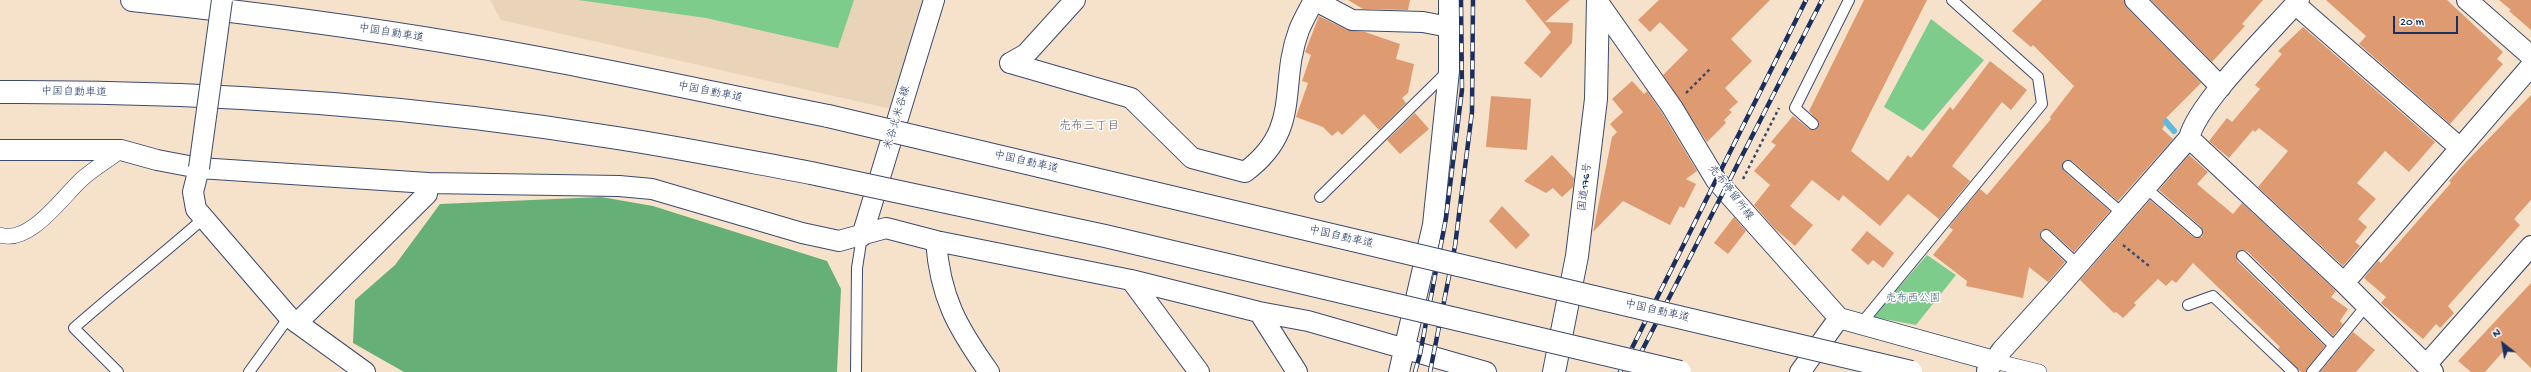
<!DOCTYPE html>
<meta charset="utf-8">
<style>
body{margin:0}
#map{position:relative;width:2531px;height:372px;overflow:hidden;background:#f6e2ca;font-family:"Gochi Hand",sans-serif}
canvas{display:block}
.north{position:absolute;left:2483px;top:324px;width:40px;height:40px;-webkit-text-stroke:3px #fff;paint-order:stroke;rotate:329deg;font-size:11px;font-weight:700;line-height:16px;text-align:center;color:#1b2f5e}
.north::after{content:'';display:block;margin:auto;width:14px;height:18px;background:#1b2f5e;clip-path:polygon(50% 0,100% 100%,50% 72%,0 100%)}
.scale{position:absolute;left:2393px;top:16px;width:65px;height:18px;box-sizing:border-box;border:2px solid #1b2f5e;border-top:0;padding-left:5px;font-size:12px;line-height:14px;white-space:nowrap;color:#1b2f5e;-webkit-text-stroke:3px #fff;paint-order:stroke}
</style>
<div id="map">
<canvas width="2531" height="372"></canvas>
<div class="north">N</div>
<div class="scale">20 m</div>
</div>
<script>
const ctx = document.querySelector('canvas').getContext('2d');
ctx.lineJoin = 'round';
function paint(path, color) { ctx.fillStyle = color; ctx.fill(path, 'evenodd'); }
function stroke(path, color, width, dash) { ctx.strokeStyle = color; ctx.lineWidth = width; ctx.lineCap = dash ? 'butt' : 'round'; ctx.setLineDash(dash || []); ctx.stroke(path); }
function label(font, color, halo, rows, align = 'center') {
  ctx.font = font + ' "Gochi Hand","Klee One",sans-serif'; ctx.lineWidth = 3; ctx.setLineDash([]); ctx.textBaseline = 'middle'; ctx.strokeStyle = halo; ctx.fillStyle = color; for (const [text, x, y, turn = 0] of rows) {
    ctx.save(); ctx.translate(x, y); ctx.rotate((+turn || 0) * Math.PI / 180); ctx.textAlign = isNaN(turn) ? turn : align; if (halo) ctx.strokeText(text, 0, 0); ctx.fillText(text, 0, 0); ctx.restore();
  }
}
paint(new Path2D(`
 M490 0H923L891 109 501 20Z`), '#ead4b9');
paint(new Path2D(`
 M578 0H854L838 48 706 18Z
 M1931 19 1984 60 1923 131 1884 107Z
 M1927 255 1956 275 1916 325 1873 317Z`), '#7ecc8c');
paint(new Path2D(`
 M601 197 653 206 827 261 841 289 837 372H404L353 343 355 300 395 265 440 204Z`), '#66b078');
stroke(new Path2D(`
 M2160 115 2174 131`), '#5eb9dc', 6);
paint(new Path2D(`
 M1348 0H1410L1408 10 1363 9Z
 M1525 0H1570L1545 22 1573 23 1572 43 1541 78 1524 63 1551 32Z
 M1659 0H1770L1731 39 1752 61 1725 88 1738 102 1729 110 1732 112 1724 120 1726 123 1707 142 1663 75 1688 50 1660 22 1650 32 1638 20Z
 M1864 0H1927L1851 151 1888 181 1908 155 1911 158 1950 107 1953 110 1990 61 2027 90 2011 110 2002 102 1952 166 1970 181 1939 219 1908 194 1880 226 1843 195 1839 201 1812 180 1790 206 1813 225 1795 246 1775 229 1754 205 1770 185 1754 171 1776 145 1771 142 1793 116 1809 129 1815 130 1818 128 1819 122 1809 111Z
 M2042 0H2124L2127 8 2201 83 2162 122 2165 125 2162 129 2173 139 2118 201 2072 161 2066 160 2063 162 2064 171 2110 211 2074 252 2050 230H2042L2040 234 2041 239 2065 262 2048 282 2029 267 2023 298 1966 286 1967 281 1933 255 1953 230 1949 227 1980 189 1987 195 2051 119 2050 117 2074 86 2033 45 2031 47 2012 31Z
 M2151 0H2263L2242 24 2245 26 2212 62Z
 M2326 0H2447L2503 52 2497 59 2503 64 2450 124 2359 44 2366 36Z
 M2499 0H2531V30L2509 11 2511 10Z
 M1319 16 1347 30 1365 32 1400 44 1396 59 1414 64 1408 93 1402 98 1406 103 1379 130 1364 114 1342 135 1338 131 1332 136 1323 127 1296 117 1308 83 1302 81 1311 55 1305 52Z
 M2303 27 2435 142 2409 172 2385 151 2357 183 2376 199 2358 219 2367 227 2355 242 2360 246 2343 266 2258 187 2288 151 2259 128 2255 132 2253 130 2229 158 2209 141 2227 118 2232 122 2260 89 2255 85 2282 54 2278 51Z
 M1632 81 1644 94 1647 91 1662 113 1697 171 1686 179 1696 184 1684 208 1680 206 1670 225 1623 201 1593 232 1612 137 1617 132 1610 124 1623 112 1612 99Z
 M2531 95V200L2514 219 2520 225 2448 306 2454 313 2440 328 2436 324 2423 339 2381 303 2386 297 2364 278 2378 261 2381 263 2408 232 2451 183 2449 181 2466 162Z
 M1491 96 1531 99 1527 150 1486 147Z
 M1415 113 1429 129 1400 154 1387 140Z
 M1552 155 1574 178 1573 187 1562 197 1553 188 1546 193 1524 181Z
 M2189 155 2208 172 2197 184 2233 214 2242 203 2336 291 2331 297 2348 309 2340 321 2343 324 2333 336 2247 251 2241 250 2237 252V261L2325 346 2306 372H2301L2278 349 2280 347 2193 263 2176 283 2172 280 2166 286 2158 279 2134 303 2136 305 2123 318 2116 312 2114 313 2080 280 2150 200 2193 237H2202L2203 233 2201 227 2159 190Z
 M1502 206 1530 235 1516 249 1489 221Z
 M1734 217 1746 231 1728 254 1714 243Z
 M1867 231 1894 253 1883 268 1873 260 1868 265 1851 250Z
 M2531 283V368L2508 346 2485 372H2471L2458 361Z
 M2353 332 2375 350 2356 372H2320Z`), '#de9b72');
const service = new Path2D(`
 M1813 124 1795 108 1849 0
 M2068 166 2123 214
 M2146 188 2197 232
 M1320 197 1447 72
 M2046 235 2078 265
 M2242 256 2333 345
 M2188 305 2213 296 2293 372
 M1860 325 2042 104 2038 77 1952 0
 M118 372 74 328C117 290 161 256 204 218
 M249 372 289 317
 M856 372 857 268 862 236
 M2312 372 2366 306`);
const pedestrian = new Path2D(`
 M0 235C30 245 63 196 82 179 94 168 109 160 121 150
 M1994 361 2039 372`);
const minor = new Path2D(`
 M1314 0 1352 20 1423 22 1449 27
 M2135 0 2221 87
 M2467 0 2531 56
 M1598 2 1672 107 1716 180 1839 318 1994 361
 M2295 4 2459 147
 M1010 63 1131 98 1192 158 1245 172C1303 129 1278 86 1299 30 1303 20 1309 10 1314 0
 M1010 63 1026 54 1075 0
 M2189 138 2344 283 2433 372
 M0 150H121L157 160 199 168 428 183 619 186 652 189 802 233 839 241 886 228 936 241 1131 280 1259 312 1308 321 1486 372
 M199 168 193 192 196 209 289 317 365 372
 M862 236 934 0
 M936 241C940 297 957 327 989 372
 M1131 280 1199 372
 M2344 283 2531 66
 M1259 312 1297 372
 M297 323 427 194 428 183
 M2426 365 2531 246
 M1987 371 2002 350 2058 288 2189 138C2198 102 2272 31 2299 0
 M1399 372 1433 225 1449 71V0
 M1800 372 1839 318`);
const trunk = new Path2D(`
 M1554 372 1577 256 1596 99 1598 0`);
const motorway = new Path2D(`
 M132 0C268 14 405 33 539 58 636 76 732 97 828 116
 M0 92C206 91 414 105 617 138 682 148 746 161 811 173`);
stroke(service, '#3c4a6e', 12);
stroke(pedestrian, '#3c4a6e', 16);
stroke(minor, '#3c4a6e', 22);
stroke(trunk, '#3c4a6e', 24);
stroke(motorway, '#3c4a6e', 24);
stroke(new Path2D(`
 M1686 93 1711 68
 M1743 179 1779 108
 M2123 245 2149 266`), '#3c4a6e', 2.5, [3, 3]);
stroke(service, '#fff', 10);
stroke(pedestrian, '#fff', 15);
stroke(minor, '#fff', 20);
stroke(trunk, '#fff', 22);
stroke(motorway, '#fff', 22);
const rail = new Path2D(`
 M1415 372 1420 354 1446 218 1462 90 1461 0
 M1430 372 1455 246 1472 112 1473 0
 M1620 372 1806 0
 M1631 372 1822 0`);
stroke(rail, '#1b2f5e', 4.5);
stroke(rail, '#fff', 3, [9]);
const minorBridge = new Path2D(`
 M199 168 222 0`);
const motorwayBridge = new Path2D(`
 M828 116 1911 372
 M811 173 1105 236 1680 372`);
stroke(minorBridge, '#3c4a6e', 22, []);
stroke(motorwayBridge, '#3c4a6e', 24, []);
stroke(minorBridge, '#fff', 20);
stroke(motorwayBridge, '#fff', 22);
label('11px', '#1b2f5e', '#fff', [
 ["中国自動車道",391,34,9],
 ["中国自動車道",74,93,1],
 ["中国自動車道",710,93,11],
 ["米谷北米谷線",898,118,-73],
 ["中国自動車道",1026,163,13],
 ["国道176号",1586,187,-83],
 ["売布停留所線",1730,193,52],
 ["中国自動車道",1341,238,13],
 ["中国自動車道",1657,312,13]
]);
label('11px', '#395e6c', '#fff', [
 ["売布西公園",1913,299]
]);
label('12px', '#5f5565', '#fff', [
 ["売布三丁目",1089,127]
]);
</script>
